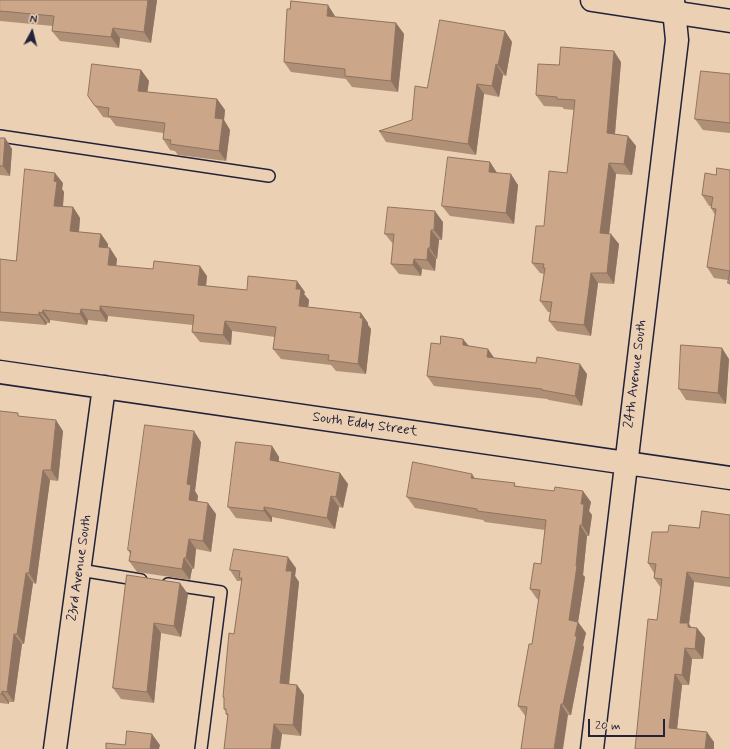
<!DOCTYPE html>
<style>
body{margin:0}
#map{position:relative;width:730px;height:749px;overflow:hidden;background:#ecd0b3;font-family:Mynerve,sans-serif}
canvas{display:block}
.north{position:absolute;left:12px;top:12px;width:40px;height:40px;-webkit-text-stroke:3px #ecd0b3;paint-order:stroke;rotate:7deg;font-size:11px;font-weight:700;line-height:16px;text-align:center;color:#22223b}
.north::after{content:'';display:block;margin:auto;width:14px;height:18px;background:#22223b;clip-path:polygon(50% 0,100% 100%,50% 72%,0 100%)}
.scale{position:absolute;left:588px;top:719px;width:77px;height:18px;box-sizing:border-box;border:2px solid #22223b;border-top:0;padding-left:5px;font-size:12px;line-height:14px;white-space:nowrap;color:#22223b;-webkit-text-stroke:3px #ecd0b3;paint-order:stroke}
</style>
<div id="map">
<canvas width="730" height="749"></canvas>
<div class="north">N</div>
<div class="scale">20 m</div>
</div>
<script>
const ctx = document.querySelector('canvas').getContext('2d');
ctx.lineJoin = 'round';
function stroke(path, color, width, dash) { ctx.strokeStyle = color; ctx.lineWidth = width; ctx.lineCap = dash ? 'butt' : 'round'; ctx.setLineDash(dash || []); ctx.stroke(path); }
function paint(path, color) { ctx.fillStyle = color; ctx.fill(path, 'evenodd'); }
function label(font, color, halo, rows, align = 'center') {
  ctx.font = font + ' Mynerve,sans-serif'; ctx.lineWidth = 4; ctx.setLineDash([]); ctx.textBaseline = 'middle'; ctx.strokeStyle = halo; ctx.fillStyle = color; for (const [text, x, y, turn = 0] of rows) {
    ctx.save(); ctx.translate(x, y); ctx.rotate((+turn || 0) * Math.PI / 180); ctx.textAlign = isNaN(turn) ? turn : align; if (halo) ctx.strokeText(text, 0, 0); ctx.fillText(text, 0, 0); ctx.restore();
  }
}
const lane = new Path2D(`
 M0 136 269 176
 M80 570 141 580
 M168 584 221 592 201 749`);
const street = new Path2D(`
 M0 372 730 478
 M55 749 104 387
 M592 749 677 40 673 0`);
const secondary = new Path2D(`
 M592 0 730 21`);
stroke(lane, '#22223b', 14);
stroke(street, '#22223b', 25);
stroke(secondary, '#22223b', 25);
stroke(lane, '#ecd0b3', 11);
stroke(street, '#ecd0b3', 22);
stroke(secondary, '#ecd0b3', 22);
paint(new Path2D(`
 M0 0H157L151 43 120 38 119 48 60 41 52 31 53 26 0 21Z
 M290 9 335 16V17L396 23 404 34 398 92 352 87 346 79 291 72 284 62Z
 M505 31 512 42 506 76 503 75 499 97 484 94 476 155 386 142 379 131 412 120 427 88Z
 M621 62 615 134 628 136 636 146 632 175 616 174 609 234 619 244 614 284 598 283 591 336 557 331 549 321 551 312H548L540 301 544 274 540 273 532 263 544 226 567 173 574 110 564 109 562 107 544 106 536 95 559 65Z
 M141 70 149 81 147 92 217 99 225 110 224 120 230 130 226 161 178 155 175 151 170 150 163 139V133L116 126 110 118 103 117 88 96Z
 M730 74V133L703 130 695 119Z
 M0 138H5L12 149 10 176 0 175Z
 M490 162 497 173 518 185 514 224 450 216 442 206Z
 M730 170V285L728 283V280L714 278 707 267 715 215 711 208V206H709L702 195 716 175Z
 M63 183 62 189 64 192 63 207H73L80 218 79 232 101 234 108 244V248L117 259 116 266 207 276 206 286 247 290 305 292 304 294 309 300 308 307 361 313 368 323V325L371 329 366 374 336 371 331 365 281 359 273 349 275 337 232 331 231 345 200 342 192 332 193 325 108 316 107 322 88 320 87 325 50 320V323H47L46 325 0 321V259L16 261Z
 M443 222 442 240H439L437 259H436L435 271 422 269 421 276 399 274 391 264 393 244 385 234Z
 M463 339 468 345 495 358 587 374 582 406 549 400 547 399 434 386 427 376 440 344Z
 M729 359 726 404 686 400 679 389Z
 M0 411 20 416 63 431 58 481 50 480 36 584 33 583 24 644H22L14 702H9V704L0 703Z
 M201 442 195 491 198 496 197 502 216 514 211 552 196 549 194 569H192L190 580 137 572 129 561 130 554 128 550Z
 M272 446 279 457V462L340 473 348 484 343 508 339 507 335 529 272 517V522L236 518 228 507Z
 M475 478 517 486 591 502 589 511 592 515 589 536H587L583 575 585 577 578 622 586 633 583 645 584 647 571 715 526 717 518 706 532 644 539 600 537 599 530 589 541 564 545 530 485 522 483 520 415 508 407 497Z
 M730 515V587L694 582 689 624 691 627 697 628 705 638 703 659H692L689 685H682L677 729 714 742V749H635L657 620 661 588 654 578V573L648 563 668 532 699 528Z
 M296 568 295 576 299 582 289 684 297 685 304 695 301 736 282 734 280 749H224L228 717 226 714V712L224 709V699L223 697 234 634 242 581H237L230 570Z
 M127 575 188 594 181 637 161 633 154 703 121 699 113 688Z`), '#af8f76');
paint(new Path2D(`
 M148 0H157L151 43 144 32Z
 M328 5 335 16 334 27 327 16Z
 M396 23 404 34 398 92 391 81Z
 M113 28 120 38 119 48 111 37Z
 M505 31 512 42 506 76 498 65Z
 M614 51 621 62 614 144 607 133Z
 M496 64 503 75 499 97 492 86Z
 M141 70 149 81 146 102 138 91Z
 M477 84 484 94 476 155 468 144Z
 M217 99 225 110 224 120 230 130 226 161 219 151 215 118Z
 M628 136 636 146 632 175 624 164Z
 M5 138 12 149 10 176 3 166Z
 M490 162 497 173 489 172Z
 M609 163 616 174 608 243 600 233Z
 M55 173 63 183 62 189 64 192 62 216 54 206V181Z
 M511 174 518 185 514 224 506 213Z
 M73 207 80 218 78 242 70 231Z
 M435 211 443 222 442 240 434 230Z
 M431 230 439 240 437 259 430 248Z
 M101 234 108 244 107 257 99 247Z
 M611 234 619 244 614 284 607 273Z
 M110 248 117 259 115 276 108 265Z
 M428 248 436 259 435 271 427 260Z
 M414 259 422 269 421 276 413 265Z
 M200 266 207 276 205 296 198 285Z
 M591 273 598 283 591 336 584 325Z
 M297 281 305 292 304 294 309 300 307 317 299 306 296 289Z
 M100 306 108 316 107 322 100 311Z
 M81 309 88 320 87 325 80 314Z
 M43 310 50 320V323L42 313Z
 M39 312 47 323 46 325 39 315Z
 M361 313 368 323V325L371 329 366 374 358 364Z
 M225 321 232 331 231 345 223 335Z
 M463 339 471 349 463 345Z
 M722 348 729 359 726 404 718 393Z
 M488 349 495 359 487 357Z
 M580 364 587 374 582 406 575 396Z
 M56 420 63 431 58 481 51 470Z
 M194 431 201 442 195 491 198 496 196 511 189 500 187 484Z
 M272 446 279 457 278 471 270 460Z
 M43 470 50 480 36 584 29 573Z
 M340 473 348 484 343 508 336 497Z
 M472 474 479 485 471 478Z
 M583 491 591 502 589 511 592 515 589 536 582 525 581 504Z
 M331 496 339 507 335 529 327 518Z
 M208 503 216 514 211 552 203 541Z
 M264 507 272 517V522L264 511Z
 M580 525 587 536 583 575 585 577 577 629 578 622 586 633 583 645 584 647 571 715 563 704 569 620 576 566Z
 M189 539 196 549 194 569 186 558Z
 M288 557 296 568 295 576 299 582 288 694 280 683 286 571Z
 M184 558 192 569 190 580 182 569Z
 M687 572 694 582 689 624 696 634 680 623Z
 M26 573 33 583 24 644 17 634Z
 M180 583 188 594 181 637 174 626Z
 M154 623 161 633 154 703 147 692Z
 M697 628 705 638 703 659 695 649Z
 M14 634 22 644 14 702 7 692Z
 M685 648 692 659 689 685 682 675Z
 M675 674 682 685 676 738 669 728Z
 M297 685 304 695 301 736 293 725Z
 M2 691 9 702V704L2 694Z
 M561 704 568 715 563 749H554Z
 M274 724 282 734 280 749H271Z
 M707 732 714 742V749H705Z
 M152 734 160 745 159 749H150Z`), '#8e7460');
const building = new Path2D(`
 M0 0H148L144 32 113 28 111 37 52 31 54 16 0 11Z
 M291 1 328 5 327 16 396 23 391 81 345 76V69L284 62 287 9H290Z
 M440 20 505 31 498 65 496 64 492 86 477 84 468 144 379 131 412 120 415 86 427 88Z
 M561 47 614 51 607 133 628 136 624 164 609 163 600 233 611 234 607 273H591L584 325 549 321 552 302 540 301 545 268H543L544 264 532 263 536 226H544L549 171 567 173 575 100 557 99V97L536 95 538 64 559 65Z
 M92 64 141 70 138 91 217 99 215 118 223 119 219 151 170 144 171 140 163 139 165 123 108 116 109 108 95 106 88 96Z
 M701 71 730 74V123L695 119Z
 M0 138H5L3 166H0Z
 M448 157 490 162 489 172 511 174 506 213 442 206Z
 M717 168 730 170V271L707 267 716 209 711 208 713 197 702 195 705 173 716 175Z
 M25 169 55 173 54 181 57 182 54 206 73 207 70 231 101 234 99 247 110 248 108 265 153 269 154 261 200 266 198 285 247 290 248 276 297 281 296 289H301L299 306 361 313 360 318H363L358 364 328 360 329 355 273 349 276 327 225 321 223 335 192 332 194 315 100 306V311L81 309 80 314 43 310 42 313 39 312V315L0 312V259L16 261Z
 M388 207 435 211 434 230H431L430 248H428L427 260 414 259 413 265 391 264 394 234H385Z
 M730 271V283H728Z
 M441 336 463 339V345L488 349 487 357 536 363 537 357 580 364 575 396 542 390V389L427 376 431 343 440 344Z
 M681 345 722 348 718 393 679 389Z
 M0 411 18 413V416L56 420 51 470H43L29 573H26L17 634H14L7 692 2 691V694H0Z
 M145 425 194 431 187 484 191 485 189 500 208 503 203 541 189 539 186 558H184L182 569 129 561 131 551 128 550Z
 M236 442 272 446 270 460 340 473 336 497 331 496 327 518 264 507V511L228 507Z
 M413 462 472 474 471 478 515 483 514 486 554 491 555 487 583 491 581 504H584L582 525H580L576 566H577L569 620 578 622 575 636H577L563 704H561L554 749H521L527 707 518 706 529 644H532L540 590 530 589 534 563 541 564 546 520 477 511V509L407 497Z
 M702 511 730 515V578L687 572 680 623H688V627L697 628 695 649 685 648 682 675 675 674 669 728 707 732 705 749H635L648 619 657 620 662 579 654 578 656 564 648 563 652 532H668L669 525 699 528Z
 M234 549 288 557 286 571H292L280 683 297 685 293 725 274 724 271 749H224L228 714H226V709H224V697H223L229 633 234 634 242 578H239L240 571 230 570Z
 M127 575 180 583 174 626 154 623 147 692 113 688Z
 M127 731 152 734 150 749H106V743L125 745Z`);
paint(building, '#cba689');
stroke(building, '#8e7460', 1);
label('14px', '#22223b', '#ecd0b3', [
 ["24th Avenue South",636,374,-83],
 ["South Eddy Street",365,425,8],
 ["23rd Avenue South",80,568,-82]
]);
</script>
